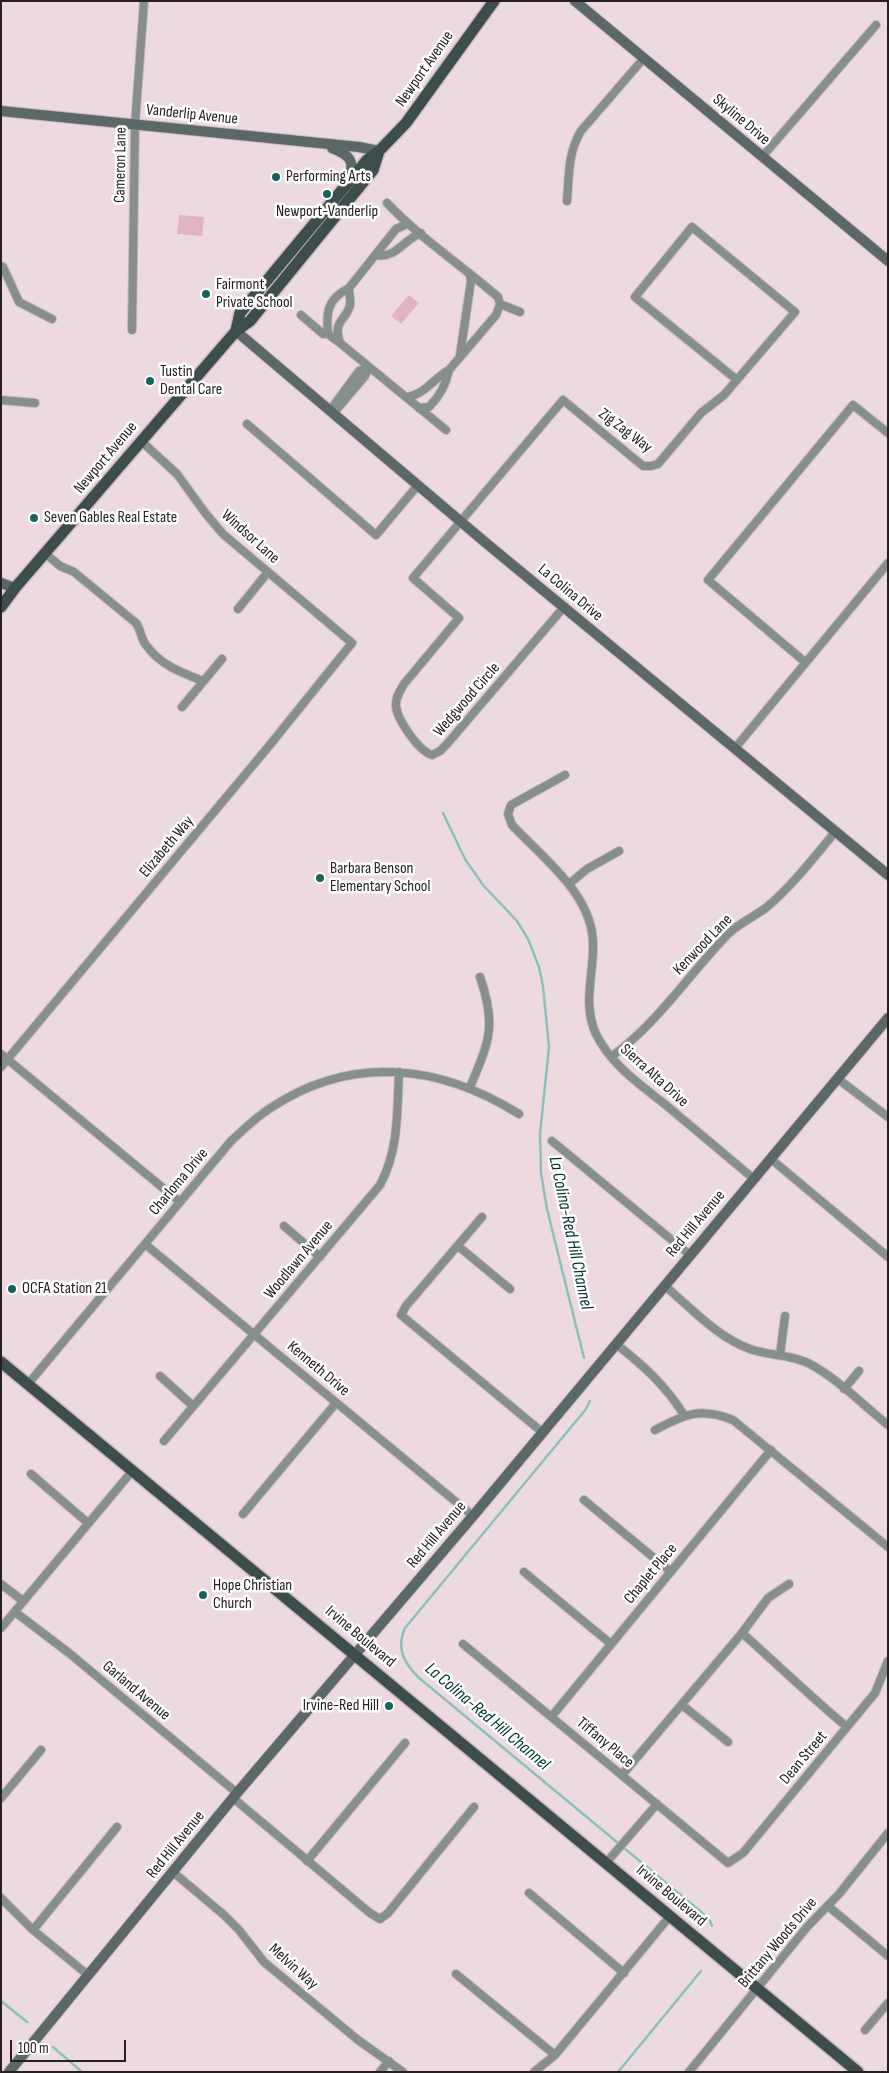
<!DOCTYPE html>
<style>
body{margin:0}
#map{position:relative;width:889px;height:2073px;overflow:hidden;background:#eddae1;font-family:"Sofia Sans Condensed",sans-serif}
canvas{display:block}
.frame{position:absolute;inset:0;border:2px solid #272023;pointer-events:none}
.scale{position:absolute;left:10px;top:2040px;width:116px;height:22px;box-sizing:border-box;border:2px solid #272023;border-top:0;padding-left:6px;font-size:15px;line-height:18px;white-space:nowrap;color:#272023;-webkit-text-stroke:4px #fff;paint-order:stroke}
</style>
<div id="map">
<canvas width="889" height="2073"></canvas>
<div class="frame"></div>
<div class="scale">100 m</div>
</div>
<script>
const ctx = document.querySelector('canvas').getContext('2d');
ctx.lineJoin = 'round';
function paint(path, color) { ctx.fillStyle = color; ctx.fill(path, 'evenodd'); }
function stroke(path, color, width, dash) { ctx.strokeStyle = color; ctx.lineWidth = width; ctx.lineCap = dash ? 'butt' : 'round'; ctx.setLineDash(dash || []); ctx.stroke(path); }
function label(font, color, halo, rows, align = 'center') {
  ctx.font = font + ' "Sofia Sans Condensed",sans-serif'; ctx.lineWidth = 5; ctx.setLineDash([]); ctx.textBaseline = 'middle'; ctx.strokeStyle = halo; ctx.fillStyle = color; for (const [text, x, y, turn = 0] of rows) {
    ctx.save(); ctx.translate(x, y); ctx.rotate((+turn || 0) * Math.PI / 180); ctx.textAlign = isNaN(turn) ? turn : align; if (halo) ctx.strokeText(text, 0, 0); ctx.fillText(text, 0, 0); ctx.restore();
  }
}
paint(new Path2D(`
 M179 215 204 217 202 236 177 234Z
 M409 295 419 303 401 324 391 316Z`), '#e0b4c5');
stroke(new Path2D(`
 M443 813 465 859 483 885 517 921 528 939 539 967 543 986 549 1047 540 1134 541 1173 547 1209 584 1358
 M590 1401 586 1409 405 1628C396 1648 404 1663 418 1677L700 1911 710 1921 712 1926
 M1 2001 27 2022
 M53 2047 82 2072
 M618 2072 701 1971`), '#8cc1bb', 2.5);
const street = new Path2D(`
 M762 157 876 25
 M567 201C569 176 568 152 581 131L644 58
 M387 203C420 238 461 265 498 297L500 304 520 312
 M376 255C396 259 404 239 421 233
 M1 266 3 267 19 302 52 319
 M301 315 323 334H328L340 343 446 430
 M132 330 135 125 144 1
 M328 334C326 313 327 299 349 288L396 229 407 224
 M340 343C332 320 347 320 350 305 351 300 349 294 349 288
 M460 355 471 281 470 275
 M407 397C424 395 434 378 449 370L496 315 500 304
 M1 400 35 403
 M419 408 429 407C440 396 446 385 449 370
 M332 412 334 405 359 371 369 367
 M332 412 337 409 365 376 369 367
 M247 424 376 535 418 485
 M46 554 60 566 74 572 136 623C141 630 141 639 146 645 160 665 182 673 203 681
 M564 607 447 744 440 751 432 755C419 751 397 720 396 706 395 698 400 691 404 684L459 618 413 578 563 400 643 466H651L658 464 701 413 724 395 795 312 692 227 635 297 737 380
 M238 609 268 572
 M805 662 708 580 853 405 888 433
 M182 707 222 659
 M736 747 888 563
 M565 775 511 805 508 814 512 825C543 858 593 895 593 944 594 974 582 1004 596 1034 611 1065 641 1085 667 1106 696 1130 725 1155 754 1179
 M569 884 587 869 619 851
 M1 1054 180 1202
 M611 1057C658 1023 689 974 729 933 740 923 755 916 767 907 793 885 814 857 836 831
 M1 1067 269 746 352 643 223 534 206 514 177 474 141 441
 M838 1079 888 1117
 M470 1087C489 1042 497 1026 480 977
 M552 1141 690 1255
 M771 1159 888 1257
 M482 1217 406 1306 401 1315 542 1432
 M284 1226 320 1257
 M145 1244 473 1516
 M458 1246 510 1289
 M665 1286C691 1308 717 1337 750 1349 769 1356 791 1354 810 1364 838 1379 863 1405 888 1425
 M616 1344C643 1365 666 1386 684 1415
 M780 1355 785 1316
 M160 1376 193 1406
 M28 1384 231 1141C243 1130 255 1118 269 1109 350 1054 439 1064 519 1114
 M844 1389 859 1371
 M655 1430C685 1414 700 1407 733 1420L888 1547
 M164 1441 380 1185C399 1150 397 1111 399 1072
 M31 1474 88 1523
 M584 1500 671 1572
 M243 1514 336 1403
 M524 1572 611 1644
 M1 1584 23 1601
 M15 1612 69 1653 237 1793
 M1 1628 133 1470
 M742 1633C777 1664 811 1697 847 1727
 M463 1644 728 1863 743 1853 875 1693 888 1661
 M682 1705 728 1742
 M552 1716 771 1450
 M622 1775 742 1633 768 1598 789 1584
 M1 1798 41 1750
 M233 1798 370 1913 380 1919 388 1913 474 1807
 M307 1861 405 1743
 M606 1863 657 1804
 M173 1872 224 1915 239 1930 264 1962 358 2040 403 2072
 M529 1893 624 1973
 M1 1898 33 1930 88 1975
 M828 1906 888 1956
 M33 1930 117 1827
 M456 1974 555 2055
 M865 2030 888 2003
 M380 2072 389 2061
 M534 2072 555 2055 670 1916
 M689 2072 807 1927 839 1894 888 1833`);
const secondary = new Path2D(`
 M575 1 888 261
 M1 111 359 147 379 151
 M332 148C350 155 356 161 348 181
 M236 331 486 543 888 875
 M1 583 15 588
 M9 2072 237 1793 473 1516 888 1018`);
const primary = new Path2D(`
 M236 331 240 313 367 160 379 151 406 123 494 1
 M1 607 15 588 236 331 250 321 373 170 379 151
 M1 1362 858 2072`);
stroke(street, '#c9b9bf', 10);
stroke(secondary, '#c9b9bf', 12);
stroke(primary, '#c9b9bf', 14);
stroke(street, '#868f8e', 8);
stroke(secondary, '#5b6867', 10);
stroke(primary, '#3d4d4b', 11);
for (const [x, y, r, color] of [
 [276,177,5,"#16635d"],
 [327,194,5,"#16635d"],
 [206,294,5,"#16635d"],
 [150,381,5,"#16635d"],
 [34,518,5,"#16635d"],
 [320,878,5,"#16635d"],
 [12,1289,5,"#16635d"],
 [203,1595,5,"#16635d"],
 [389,1706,5,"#16635d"]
]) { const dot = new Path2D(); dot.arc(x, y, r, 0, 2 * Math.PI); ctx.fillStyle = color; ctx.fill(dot); stroke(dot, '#fff', 2); }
label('16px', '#272023', '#fff', [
 ["Newport Avenue",425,69,-55],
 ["Vanderlip Avenue",192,115,6],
 ["Skyline Drive",741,120,40],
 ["Cameron Lane",121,165,-89],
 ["Zig Zag Way",625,431,37],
 ["Newport Avenue",106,458,-50],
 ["Windsor Lane",250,537,42],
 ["La Colina Drive",570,593,40],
 ["Wedgwood Circle",467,700,-49],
 ["Elizabeth Way",167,847,-50],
 ["Kenwood Lane",703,945,-46],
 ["Sierra Alta Drive",654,1076,42],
 ["Charloma Drive",179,1182,-50],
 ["Red Hill Avenue",696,1224,-50],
 ["Woodlawn Avenue",299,1260,-50],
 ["Kenneth Drive",318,1369,40],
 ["Red Hill Avenue",437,1535,-50],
 ["Chaplet Place",651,1574,-50],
 ["Irvine Boulevard",360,1637,40],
 ["Garland Avenue",136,1691,40],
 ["Tiffany Place",605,1743,40],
 ["Dean Street",804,1758,-50],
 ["Red Hill Avenue",176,1845,-51],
 ["Irvine Boulevard",671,1896,40],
 ["Brittany Woods Drive",778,1943,-50],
 ["Melvin Way",293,1967,42]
]);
label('16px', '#272023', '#fff', [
 ["Performing Arts",286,177],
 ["Newport-Vanderlip",327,212,"center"],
 ["Fairmont",216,285],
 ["Private School",216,303],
 ["Tustin",160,372],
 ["Dental Care",160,390],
 ["Seven Gables Real Estate",44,518],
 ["Barbara Benson",330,869],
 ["Elementary School",330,887],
 ["OCFA Station 21",22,1289],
 ["Hope Christian",213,1586],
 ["Church",213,1604],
 ["Irvine-Red Hill",379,1706,"right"]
], 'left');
label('italic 18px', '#00332f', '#fff', [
 ["La Colina-Red Hill Channel",570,1233,78],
 ["La Colina-Red Hill Channel",487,1717,40]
]);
</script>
